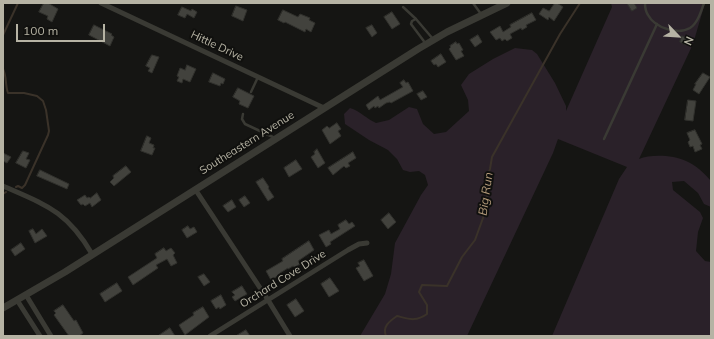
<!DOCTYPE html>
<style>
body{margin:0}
#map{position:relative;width:714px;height:339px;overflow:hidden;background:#151513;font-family:Mulish,sans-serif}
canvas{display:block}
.frame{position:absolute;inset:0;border:4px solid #b6b3a4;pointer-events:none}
.north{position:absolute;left:658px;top:16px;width:40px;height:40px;-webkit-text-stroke:3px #10100e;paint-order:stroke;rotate:115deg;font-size:11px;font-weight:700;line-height:16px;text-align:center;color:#b6b3a4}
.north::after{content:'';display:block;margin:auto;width:14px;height:18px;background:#b6b3a4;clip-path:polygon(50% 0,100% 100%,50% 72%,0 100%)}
.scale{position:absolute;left:16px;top:24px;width:89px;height:18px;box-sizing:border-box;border:2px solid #b6b3a4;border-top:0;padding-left:5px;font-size:12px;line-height:14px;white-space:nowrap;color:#b6b3a4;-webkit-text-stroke:3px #10100e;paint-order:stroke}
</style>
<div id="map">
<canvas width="714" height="339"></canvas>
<div class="frame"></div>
<div class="north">N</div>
<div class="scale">100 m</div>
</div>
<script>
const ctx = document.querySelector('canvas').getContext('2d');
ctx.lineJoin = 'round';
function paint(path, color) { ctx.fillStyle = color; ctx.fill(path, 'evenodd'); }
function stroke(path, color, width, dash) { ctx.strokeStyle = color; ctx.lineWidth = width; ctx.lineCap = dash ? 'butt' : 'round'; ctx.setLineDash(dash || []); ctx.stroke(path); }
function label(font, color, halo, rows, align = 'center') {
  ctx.font = font + ' Mulish,sans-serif'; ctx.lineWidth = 4; ctx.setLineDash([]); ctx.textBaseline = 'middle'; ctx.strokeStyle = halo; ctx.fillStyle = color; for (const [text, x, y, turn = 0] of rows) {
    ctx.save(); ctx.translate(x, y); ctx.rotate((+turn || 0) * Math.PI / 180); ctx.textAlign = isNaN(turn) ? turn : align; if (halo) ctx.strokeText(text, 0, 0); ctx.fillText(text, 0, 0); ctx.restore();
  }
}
paint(new Path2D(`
 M611 3H705L693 44 639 159C651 154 673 155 686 161 696 165 704 173 711 181V207L704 204 698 193 684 181 672 182 673 190 700 212 703 218 698 232 696 251 705 261 711 262V336H552L619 179 627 167 558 139 553 153 467 336H360L385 294 391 274 395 243 421 195 428 185 425 175 419 171 410 172 403 170 397 159 388 150 369 140 345 124 344 114 350 108C360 111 367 119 376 123L389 120 409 107 417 109 423 124 434 134 446 132 469 111 468 100 461 85 469 74 493 59 515 48 532 50 537 54 555 83 566 106V111L612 7Z`), '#2a2129');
stroke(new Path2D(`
 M3 35 18 3
 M3 69C7 77 5 85 8 93H24L37 96 43 101 46 110 49 131 48 135 25 185 22 188 18 186 16 187
 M3 194 6 192
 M386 336C382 326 390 321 397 316 409 319 416 322 427 314V305L419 292 422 285 447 286 462 257 475 240 483 218 487 198 485 182 490 169 492 157 560 34 580 3`), '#3a3229', 2);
const building = new Path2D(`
 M44 3H48L58 9 52 22 47 19 48 16 39 12Z
 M555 3H557L563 7 554 21 549 17 548 20 539 14 543 8 549 11Z
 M627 3H634L637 8 632 11Z
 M236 6 247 10 243 21 232 16Z
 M182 7 191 11 192 9 197 12 194 18 187 14 185 18 178 15Z
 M283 10 298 17 300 14 310 18 309 20 315 23 311 32 306 29 305 32 285 22 284 23 278 20Z
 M392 12 400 24 392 29 384 17Z
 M532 13 536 20 526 25 527 27 522 30 521 28 510 34 512 38 507 41 505 39 502 41 500 38 496 40 490 32 500 26 503 32 511 27 510 25Z
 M94 25 112 34 111 35 114 37 110 46 89 35Z
 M372 25 377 33 372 37 366 28Z
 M478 35 482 42 475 47 470 40Z
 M682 36 689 39 686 45 680 42Z
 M456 42 457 44 459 43 463 50 461 51 464 56 456 60 449 49 451 47 450 46Z
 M441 54 446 62 438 67 436 64 434 65 431 61Z
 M152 55 159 57 152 73 148 71 150 68 146 66Z
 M187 65 196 69 190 82 183 79 182 83 177 81 179 77 177 76 180 68 185 70Z
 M213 73 225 79 223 84 221 83 220 86 209 82Z
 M703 73 710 77 699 94 693 90 696 84H695Z
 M404 80 406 83 408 82 413 91 391 103 390 102 386 103 379 108 378 106 375 108 374 106 369 110 366 105 378 96 380 100 403 87 400 83Z
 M238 88 254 96 248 108 239 104 240 101 233 97Z
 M423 91 427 97 421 100 417 94Z
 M688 100 696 101 693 121 685 120Z
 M337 123 341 129 338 131 341 136 330 144 322 130 327 126 329 128Z
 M695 130 702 144 700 145 702 149 695 152 693 146 690 147 688 142 690 140 687 133Z
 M147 136 151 138 149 143 154 145 153 148H155L152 155 141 151Z
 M317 149 325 163 318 168 311 157 315 154 314 152Z
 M23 151 29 153 26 159 30 160 26 168 16 163Z
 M353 152 356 158 348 163 350 166 346 168 344 166 333 175 328 168Z
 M3 153 11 157 7 163 3 161Z
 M296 160 302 169 289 177 284 168Z
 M126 166 131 172 114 186 110 182 114 178 113 176Z
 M40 170 69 184 67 189 37 176Z
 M263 178 269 187 268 188 274 197 268 201 256 182Z
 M97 193 101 200 92 207 90 203 85 206 83 204 81 205 77 200 85 195 87 198 89 197 90 198Z
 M245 196 250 203 244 207 239 200Z
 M232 200 236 207 228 212 223 206Z
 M389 213 396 222 388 229 381 220Z
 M346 220 349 224 352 222 355 226 330 242 331 244 326 247 319 235 329 230 331 234 340 229 338 225Z
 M188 226 190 229 194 227 197 232 187 238 182 230Z
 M33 229 36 234 42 229 47 236 35 243 29 231Z
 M309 241 314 250 298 261 300 264 295 267 293 266 288 269V268L280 273 281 274 271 280 266 271 283 261 282 259Z
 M21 243 25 249 15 256 11 250Z
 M164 248 166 251 171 248 175 253 173 255 177 263 171 266 167 259 156 265 158 268 133 285 128 277 157 258 155 254Z
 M364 260 373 276 364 281 356 268 360 266 358 263Z
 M204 274 210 282 204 286 198 277Z
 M330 278 339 291 329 297 321 284Z
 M117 283 122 291 105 302 100 294Z
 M242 286 247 294 235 301 232 297 235 295 232 292Z
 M221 295 226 305 220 309 219 307 216 309 211 301Z
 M296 299 304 311 295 317 287 305Z
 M63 305 74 321 76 320 83 333 79 336H69L54 315 56 313 54 311Z
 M203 307 209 317 185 335 179 325 194 315 193 313Z
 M170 328 175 336H158Z
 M246 330 250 336H236Z`);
paint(building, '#42423d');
stroke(building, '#31312d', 1);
stroke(new Path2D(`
 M473 3 481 14
 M645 3C645 7 646 12 648 15 655 28 678 35 690 28 698 23 701 11 704 3
 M403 7 416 19 433 39
 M416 19 412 21 411 24 426 44
 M251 92 258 77
 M243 114 242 119 245 124 275 138
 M604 139 657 24`), '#3a3a34', 2.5);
stroke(new Path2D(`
 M101 3 324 108
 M3 186C46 205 67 211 92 254
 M195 189 268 300 290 336
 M26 295 51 336
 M17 300 40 336
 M210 336 348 250 359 244 367 243`), '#3a3a34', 5);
stroke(new Path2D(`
 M3 308 65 272 418 49 447 32 507 3`), '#3a3a34', 7);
label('11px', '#b6b3a4', '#10100e', [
 ["Hittle Drive",217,46,25],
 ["Southeastern Avenue",247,143,-32],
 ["Orchard Cove Drive",283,279,-32]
]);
label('italic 12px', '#b39a79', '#10100e', [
 ["Big Run",486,194,-82]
]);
</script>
